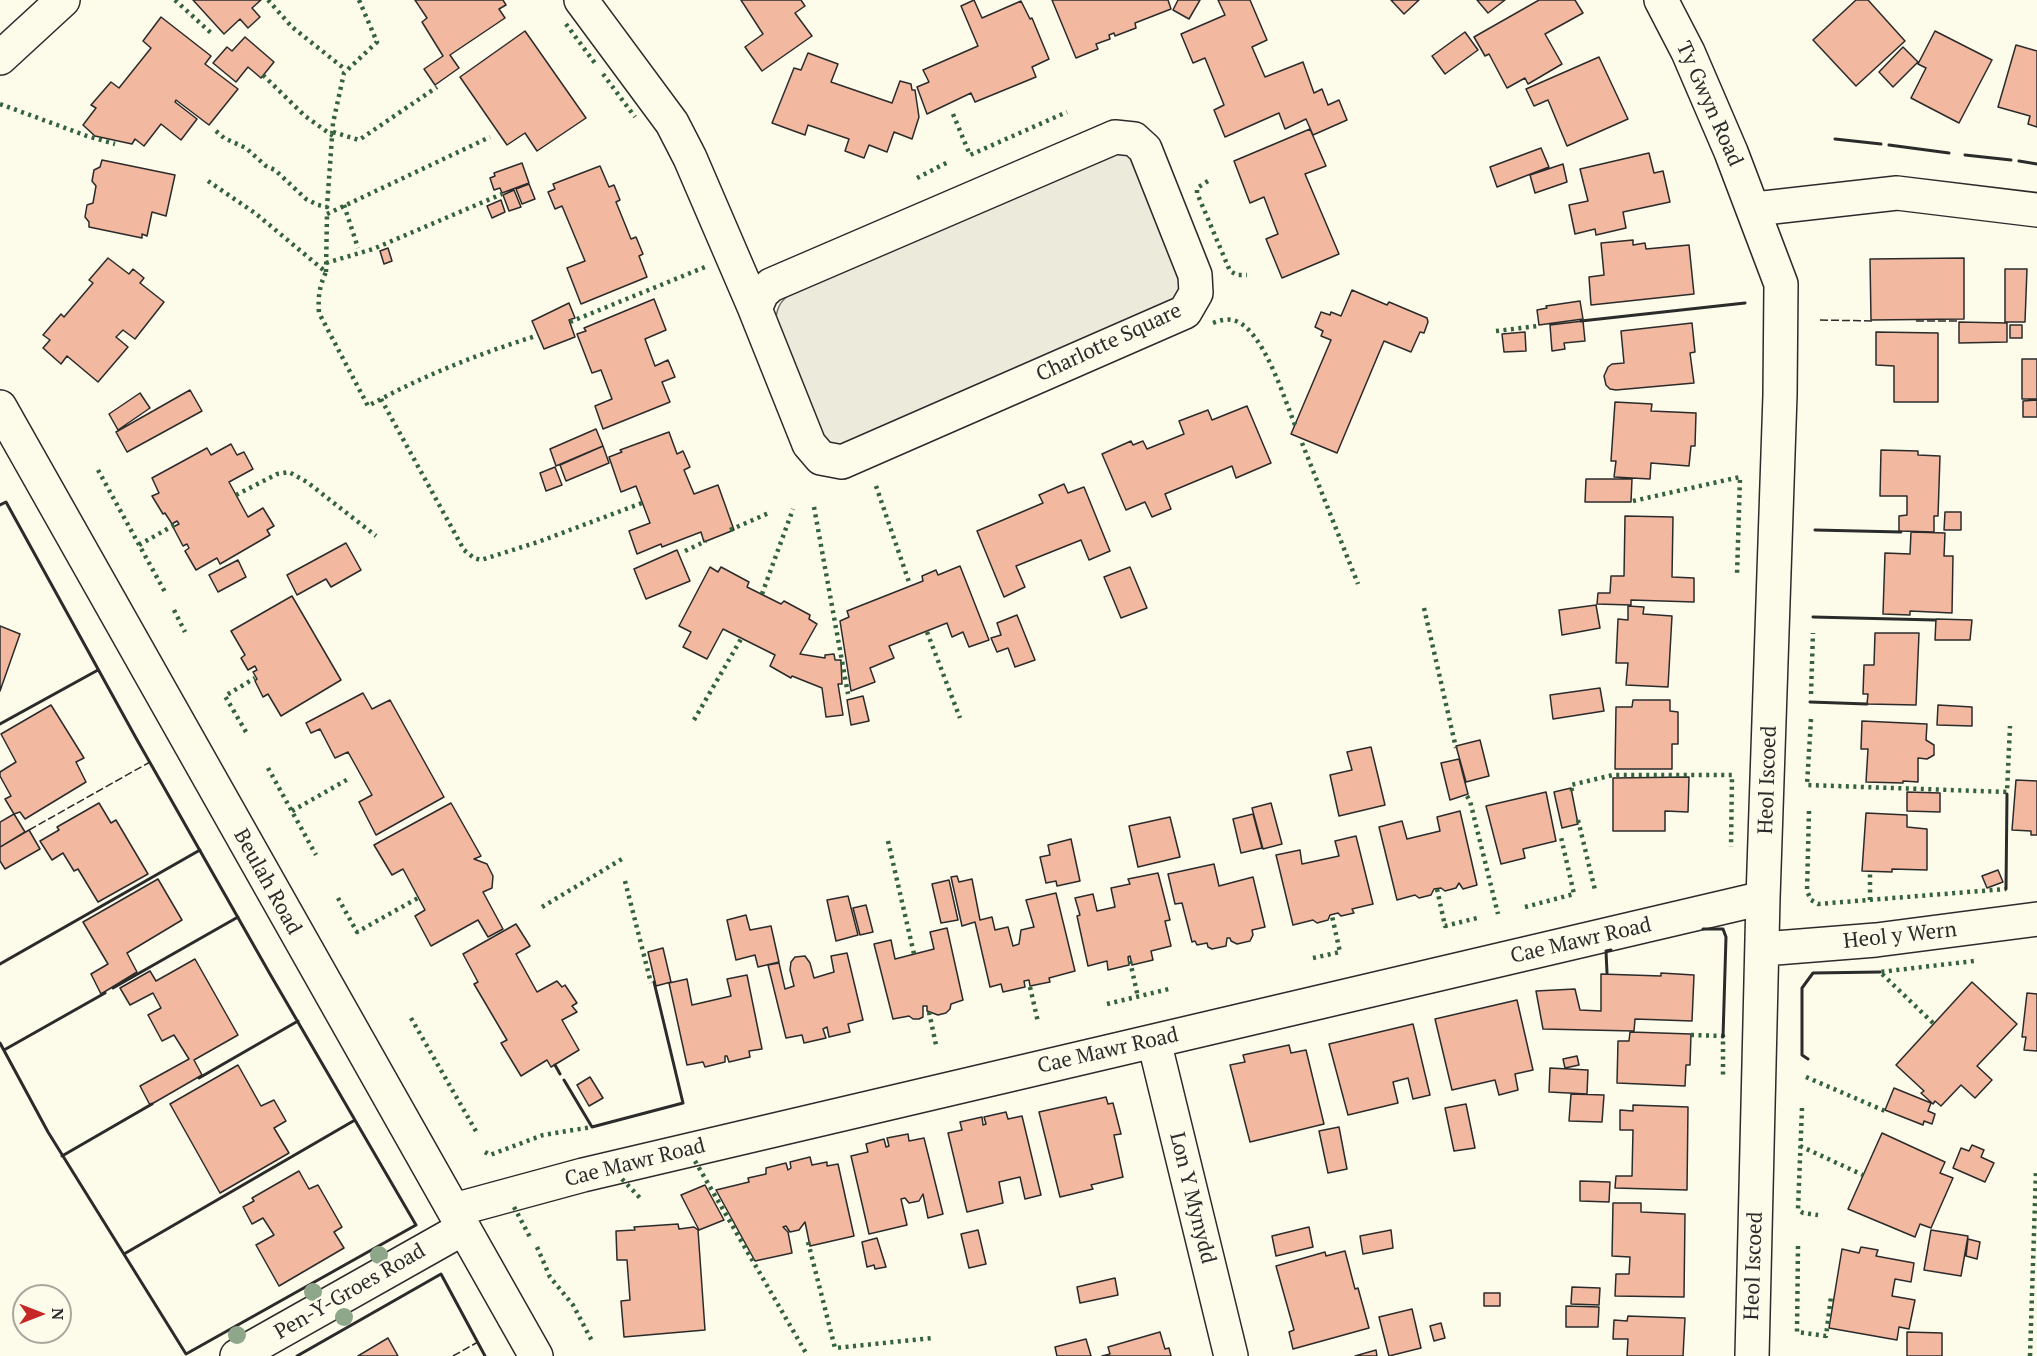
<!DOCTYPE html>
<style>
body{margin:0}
#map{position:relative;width:2037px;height:1356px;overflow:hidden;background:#fdfbea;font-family:"PT Serif",serif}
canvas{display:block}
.north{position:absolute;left:12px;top:1284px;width:60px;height:60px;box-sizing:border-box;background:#fdfbea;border:2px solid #a9a89e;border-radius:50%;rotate:90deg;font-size:16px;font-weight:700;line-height:24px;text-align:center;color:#2b2b2b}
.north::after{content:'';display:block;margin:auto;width:21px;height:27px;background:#c62828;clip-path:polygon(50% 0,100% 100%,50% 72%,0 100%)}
</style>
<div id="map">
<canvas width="2037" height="1356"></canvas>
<div class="north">N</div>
</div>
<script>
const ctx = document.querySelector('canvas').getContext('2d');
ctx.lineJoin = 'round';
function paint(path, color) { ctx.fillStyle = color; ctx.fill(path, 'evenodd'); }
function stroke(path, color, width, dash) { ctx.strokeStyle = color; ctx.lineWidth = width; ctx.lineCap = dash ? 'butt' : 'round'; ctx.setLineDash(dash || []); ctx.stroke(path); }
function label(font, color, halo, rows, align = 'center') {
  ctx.font = font + ' "PT Serif",serif'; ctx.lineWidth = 4.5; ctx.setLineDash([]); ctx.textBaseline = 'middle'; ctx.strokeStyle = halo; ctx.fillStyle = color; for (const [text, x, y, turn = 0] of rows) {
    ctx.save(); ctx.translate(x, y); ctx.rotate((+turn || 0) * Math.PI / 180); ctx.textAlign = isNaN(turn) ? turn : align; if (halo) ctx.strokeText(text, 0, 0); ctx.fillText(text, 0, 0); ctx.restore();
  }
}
const green = new Path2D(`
 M1113 152 1125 153 1134 159 1182 287 1173 304 843 447 831 446 821 438 775 322C777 311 778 303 788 296Z`);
paint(green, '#ecebdb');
stroke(green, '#74746e', 1.5);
const building = new Path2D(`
 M193 0H261L252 8 260 17 248 28 240 19 224 34Z
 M415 0H503L506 5 499 9 505 18 450 55 459 68 435 85 424 69 443 56 422 22 427 18Z
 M741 0H801L805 6 795 13 812 36 762 71 745 47 763 34Z
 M974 0 982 18 1021 1 1030 19 1032 18 1049 59 1032 67 1036 77 975 102 971 93 927 114 917 87 929 82 923 70 978 46 961 6Z
 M1052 0H1168L1171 9 1135 23 1136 28 1115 36 1114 33 1109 35 1110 39 1096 44 1098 49 1076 58Z
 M1178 0H1200L1189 19 1173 10Z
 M1218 0H1250L1267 40 1252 47 1265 77 1303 62 1314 93 1322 89 1328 105 1339 100 1347 120 1313 135 1306 119 1285 129 1279 113 1225 137 1214 110 1224 105 1205 58 1193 63 1181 34 1225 15Z
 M1391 0H1419L1404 14Z
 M1477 0H1505L1488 13Z
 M1539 0H1575L1583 13 1545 34 1562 64 1528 84 1525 78 1507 88 1489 54 1485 56 1474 37Z
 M1856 0H1868L1905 41 1856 86 1813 40Z
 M161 17 211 56 205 64 238 89 209 125 176 100 175 102 197 119 181 140 161 124 144 146 135 139 132 144 95 136 83 125 96 108 91 105 111 82 119 88 151 48 143 41Z
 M525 31 586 118 537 151 525 133 507 145 460 77Z
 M1935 31 1992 60 1959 123 1911 98 1926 68 1918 64Z
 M1465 32 1478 50 1445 74 1432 56Z
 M245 37 274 62 261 78 248 67 236 82 213 63 227 47 232 51Z
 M2016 45 2037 51V127L2028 124 2030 116 1998 107Z
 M1903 47 1918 62 1893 87 1879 72Z
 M808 53 838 64 831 82 892 103 900 81 911 84 912 90H915L919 117 912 139 894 132 887 152 869 145 864 158 845 151 849 139 808 125 805 135 772 123 794 68 801 70Z
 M1599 57 1628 119 1567 146 1548 100 1534 106 1526 89Z
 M1310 129 1326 166 1305 174 1339 254 1282 278 1266 239 1278 234 1264 197 1250 203 1234 161Z
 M1541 148 1549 167 1497 187 1490 167Z
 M1649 153 1654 173 1663 171 1670 202 1623 212 1626 228 1596 235 1595 229 1575 234 1569 205 1588 201 1580 169Z
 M102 160 175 175 166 216 152 212 147 236 142 234V238L89 227V222L85 217 87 205 93 203 96 186 92 181 94 170 100 167Z
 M522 163 529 183 502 193 500 188 494 190 490 178 495 176 494 173Z
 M1563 164 1567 182 1535 193 1530 175Z
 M600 166 609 187 614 185 620 200 616 202 631 239 636 237 643 254 639 256 647 277 581 304 567 268 585 261 562 206 555 209 548 192 555 189 553 184Z
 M529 184 535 199 522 204 516 189Z
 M514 190 521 207 509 211 503 195Z
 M501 200 505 212 492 218 487 206Z
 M1633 240V245L1645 243 1646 249 1689 245 1694 294 1591 305 1589 277 1604 275 1601 243Z
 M388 248 392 261 384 264 380 251Z
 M108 258 129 274 133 269 144 278 140 283 164 302 135 339 123 330 116 337 128 347 98 382 67 356 61 364 43 348 50 340 43 335 61 314 64 317 93 283 89 280Z
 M1964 258V319L1871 320 1870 259Z
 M2005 269H2027L2025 322H2005Z
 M1352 290 1387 305 1389 302 1427 318 1428 322 1424 333 1420 332 1411 352 1384 341 1337 453 1291 434 1331 340 1321 336 1323 331 1315 327 1321 312 1330 315 1331 312 1341 316Z
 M654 299 666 330 645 339 655 366 668 360 675 377 662 382 670 402 603 429 595 406 612 399 601 370 592 373 577 334 586 331 584 328Z
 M1580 301 1583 319 1539 325 1537 310 1547 308 1546 306Z
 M569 303 575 318 569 320 575 337 544 349 532 321Z
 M1583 321 1585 341 1564 343 1565 349 1552 351 1550 325Z
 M1959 322 2007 323V342L1959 343Z
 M1692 323 1695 352 1690 353 1694 383 1616 390 1610 389 1606 385 1604 376 1608 367 1612 364 1624 363 1621 331Z
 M2010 325H2022V338H2010Z
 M1525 332 1526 351 1504 352 1502 334Z
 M1876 332 1938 333V402H1894V366L1876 365Z
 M2022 359H2037V399H2022Z
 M190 390 202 411 127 452 116 432Z
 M140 393 150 408 118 430 109 414Z
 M2037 400V417H2023V401Z
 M1615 402 1652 404 1651 411 1696 413 1695 446H1691L1689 466 1651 463 1650 479 1614 477 1616 461H1611Z
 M1247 406 1271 463 1236 478 1232 466 1165 494 1171 509 1152 517 1145 502 1126 510 1102 454 1131 441 1133 445 1143 441 1147 449 1184 434 1179 421 1208 410 1212 420Z
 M596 429 603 446 556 466 550 449Z
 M669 432 677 454 683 451 690 467 684 470 694 494 718 485 734 530 704 542 701 532 662 547 661 544 637 554 629 531 650 523 636 486 621 492 609 457 622 452 620 450Z
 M231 444 237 455 244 452 253 469 229 482 248 517 263 508 274 526 267 530 270 535 220 564 217 558 196 570 185 551 189 548 187 544 183 546 173 527 179 524 177 521 172 524 165 513 163 514 152 496 159 493 152 478 207 448 211 455Z
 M603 446 609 463 566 481 560 465Z
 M1881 450 1918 451V455L1940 456 1938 516H1934V532L1899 531V516L1907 515V496H1880Z
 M555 467 562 485 546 491 540 473Z
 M1586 479H1632L1631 502H1585Z
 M1064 484 1068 493 1084 487 1110 551 1089 560 1081 540 1016 566 1025 587 1004 597 977 531 1043 503 1039 495Z
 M1945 512H1961V530H1944Z
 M1625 516 1673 517 1672 577 1694 578V602L1631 600V605L1597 604 1598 593H1610L1611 576H1624Z
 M1911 532 1945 533 1944 556H1953L1952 613 1910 611V615L1883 614 1885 553 1910 554Z
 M346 543 361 570 331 587 326 579 297 595 287 575Z
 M677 550 690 581 646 599 634 569Z
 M238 560 246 577 218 592 209 575Z
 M960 566 989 640 969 647 963 632 952 637 947 623 889 646 894 658 870 668 875 682 851 691 840 621 849 617 847 611 923 581 922 576 936 570 938 575Z
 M710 567 718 572 721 567 749 582 747 587 781 604 784 601 810 615 809 619 817 624 800 654 825 658V655L834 654 835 660H841L842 684H838L843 715 826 717 822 688 792 676 791 678 770 666 775 655 723 629 707 659 683 647 691 632 679 626Z
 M1130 567 1147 608 1121 618 1104 577Z
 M292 596 341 680 281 716 268 694 263 697 255 681 257 679 253 672 257 670 255 666 248 670 241 658 245 655 231 631Z
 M1596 605 1600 628 1562 635 1559 610Z
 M1628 606 1644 607 1643 614 1672 616 1668 687 1626 685 1628 663H1616L1618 619 1628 620Z
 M1017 615 1035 660 1015 667 1008 648 997 652 991 638 1001 635 997 623Z
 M1936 619 1972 620 1970 640H1935Z
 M0 626 20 634 0 691Z
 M1875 633H1919L1916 705 1867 704 1868 694H1863L1864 665H1874Z
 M1600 688 1604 711 1553 719 1550 695Z
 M363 693 372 709 390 700 444 797 376 835 359 802 372 795 348 752 335 758 320 729 311 733 306 723Z
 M863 696 869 721 851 725 847 700Z
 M1633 700H1670V711L1678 712V744H1672V769H1615L1616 707H1632Z
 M51 705 84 758 76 762 86 782 25 819 20 812 14 814 5 799 11 796 0 776V772L16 762 1 734Z
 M1938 705 1972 707V726L1937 725Z
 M1862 721 1927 724 1926 740 1934 745V755L1927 759 1918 758V782L1903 781V783L1866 782 1868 749H1861Z
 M1480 740 1489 776 1466 782 1456 746Z
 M1371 747 1385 805 1339 816 1330 775 1352 770 1347 752Z
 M1459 759 1468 794 1450 800 1441 763Z
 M1689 777 1688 812 1665 811V831H1613V778Z
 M2016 780 2037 781V835H2031V831L2012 830Z
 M1571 788 1578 824 1562 828 1554 792Z
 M1546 792 1556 841 1523 849 1525 858 1501 864 1486 806Z
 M1907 792 1940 793V812L1907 811Z
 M99 803 111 823 116 820 148 874 98 902 78 869 74 871 63 853 52 860 40 841 59 830 57 827Z
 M451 803 481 856 474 859 487 864 493 876 492 888 483 892 503 929 488 937 478 920 431 946 415 916 425 910 403 869 392 875 374 845Z
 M1271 803 1282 844 1263 849 1252 808Z
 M1460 811 1477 885 1463 889 1459 883 1456 888 1445 891 1441 888 1434 889 1431 895 1419 898 1415 895 1397 900 1379 827 1402 821 1407 839 1440 831 1437 817Z
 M1866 813 1907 815V827L1927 829V870L1892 869V872L1862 871Z
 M14 814 25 832 0 847V822Z
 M1253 814 1262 848 1241 853 1233 819Z
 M1170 817 1180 857 1138 867 1129 826Z
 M29 830 40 849 5 869 0 861V847Z
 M1356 836 1373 904 1352 909 1354 913 1341 916 1338 913 1330 915 1328 920 1317 923 1313 920 1293 925 1276 855 1300 850 1302 864 1339 856 1335 841Z
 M1071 839 1080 881 1057 886 1056 881 1046 883 1040 857 1050 855 1048 845Z
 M1214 864 1219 886 1253 877 1265 927 1252 930 1253 935 1250 941 1237 944 1231 941 1230 938H1227L1226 946 1212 949 1208 947 1207 943 1197 945 1195 941 1192 942 1182 903 1175 904 1168 874Z
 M1998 870 2003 882 1987 888 1982 876Z
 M1158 873 1170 920 1165 921 1171 946 1151 951 1153 960 1132 965 1130 956 1128 957 1129 965 1108 970 1107 961 1088 966 1077 916 1080 915 1075 898 1093 894 1097 911 1115 907 1111 888 1130 884 1128 879Z
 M957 876 959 882 972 879 980 920 992 917 995 930 1008 927 1013 946 1019 944 1021 930 1034 927 1026 900 1056 893 1075 971 1049 978 1050 982 1030 986 1029 980 1024 981 1025 987 1003 992 1001 984 990 987 975 922 962 926 951 877Z
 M158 879 182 920 127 953 137 972 101 994 91 974 108 964 83 922Z
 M949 880 958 920 941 923 932 884Z
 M848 896 858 935 836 941 827 900Z
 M866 905 873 932 860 935 853 908Z
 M746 915 750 930 771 926 779 962 758 967 755 955 736 960 727 920Z
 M516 924 530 946 516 954 537 992 557 981 562 987 565 985 577 1003 572 1006 577 1012 562 1020 579 1050 551 1067 547 1060 521 1076 501 1043 507 1040 474 984 478 982 463 954Z
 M947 928 963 1000 951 1004 950 1009 946 1013 938 1015 927 1011V1006H923V1017L919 1019H913L909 1016 893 1019 874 944 891 940 895 959 934 949 930 932Z
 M663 948 671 982 656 986 648 952Z
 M847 953 863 1020 848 1024 850 1032 829 1037 827 1027 823 1029 826 1038 804 1043 802 1035 786 1038 768 965 779 963 785 989 794 986 790 970 791 962 795 957 805 956 810 963 814 978 834 972 831 956Z
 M195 959 238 1035 194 1060 202 1075 150 1105 140 1086 189 1059 174 1035 162 1041 148 1015 161 1008 153 993 130 1005 120 988 150 971 156 981Z
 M1661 973 1694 975 1692 1021 1635 1019 1634 1031 1543 1029 1536 991 1575 989 1580 1010 1601 1011V974L1661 976Z
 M747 975 762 1049 749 1051 750 1057 729 1062 727 1056H725V1062L705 1067 703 1062 687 1065 669 983 687 979 692 1005 731 996 727 979Z
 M1972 982 2017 1024 1977 1066 1992 1080 1975 1098 1961 1085 1941 1106 1935 1101 1933 1104 1921 1093 1924 1091 1896 1065Z
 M2027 993 2037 994V1051L2024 1050 2026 1037H2022Z
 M1517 1000 1533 1070 1515 1074 1518 1090 1499 1095 1495 1080 1452 1090 1435 1019Z
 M1413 1024 1430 1095 1413 1099 1408 1078 1393 1082 1398 1103 1348 1115 1329 1044Z
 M1630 1032 1691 1034 1690 1065H1686L1685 1086 1617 1083 1618 1041H1629Z
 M1289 1045 1291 1053 1306 1050 1324 1124 1250 1142 1230 1065 1245 1062 1243 1055Z
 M1577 1056 1579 1065 1565 1068 1563 1059Z
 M238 1065 261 1106 274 1100 286 1121 274 1128 289 1153 220 1193 170 1104Z
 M1550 1068 1588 1070 1587 1094 1549 1092Z
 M590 1077 603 1098 589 1106 577 1085Z
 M1894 1088 1931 1103 1928 1111 1935 1114 1932 1124 1924 1121 1923 1125 1885 1110Z
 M1571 1094 1604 1095 1602 1122 1569 1121Z
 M1106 1097 1108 1104 1113 1103 1121 1134 1114 1135 1123 1177 1091 1185 1093 1189 1060 1197 1039 1112Z
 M1466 1104 1475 1148 1454 1151 1445 1108Z
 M1633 1105 1688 1107 1687 1190 1615 1188 1616 1176H1632L1633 1130H1620V1110L1633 1111Z
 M1006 1112 1008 1119 1022 1116 1041 1195 1025 1199 1020 1177 999 1182 1003 1203 967 1212 948 1133 962 1130 960 1122 982 1117 983 1125 986 1124 984 1117Z
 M1339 1127 1347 1169 1328 1173 1319 1131Z
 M1882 1133 1945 1162 1940 1173 1953 1178 1931 1228 1920 1224 1915 1237 1848 1209Z
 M908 1134 909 1141 924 1138 943 1214 928 1218 923 1194 919 1201 909 1203 905 1198 901 1199 907 1225 869 1234 851 1156 868 1152 866 1144 884 1139 886 1147 889 1146 887 1138Z
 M1972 1145 1984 1150 1981 1157 1994 1163 1985 1182 1953 1168 1961 1148 1969 1151Z
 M810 1157 812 1165 827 1162V1166L838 1164 854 1236 810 1246 805 1222 799 1230 790 1232 786 1226 783 1227 788 1232 792 1253 755 1261 716 1190 749 1182 748 1178 766 1174V1168L786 1163 788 1170 791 1168 790 1162Z
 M299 1171 309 1189 318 1185 342 1227 334 1232 344 1248 279 1286 256 1245 274 1235 263 1218 252 1224 243 1207 254 1201 252 1198Z
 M1580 1181 1610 1182 1609 1202 1580 1201Z
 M705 1185 724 1220 699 1230 681 1195Z
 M1613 1203H1641V1212L1685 1214 1684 1297 1615 1296 1616 1274H1629L1630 1257 1612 1256Z
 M678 1224 679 1229 694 1227 698 1230 705 1330 624 1337 621 1301 630 1300 627 1260H617L616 1231 635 1230 634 1227Z
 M1309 1227 1313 1247 1276 1256 1272 1236Z
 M978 1230 986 1264 969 1268 961 1234Z
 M1391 1230 1393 1248 1363 1254 1360 1236Z
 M1931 1230 1968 1236 1961 1276 1924 1270Z
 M877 1238 886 1267 875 1269 874 1265 867 1267 862 1242Z
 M1968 1239 1980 1242 1977 1259 1966 1256Z
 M1861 1247 1878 1250 1876 1256 1914 1263 1911 1282 1895 1279 1892 1296 1915 1300 1909 1329 1899 1327 1897 1340 1829 1328 1842 1249 1859 1253Z
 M1345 1251 1355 1289 1358 1288 1369 1328 1293 1349 1289 1332 1294 1330 1276 1266 1325 1252 1326 1256Z
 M1115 1278 1118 1295 1080 1303 1077 1287Z
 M1572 1287 1600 1288 1599 1305 1571 1304Z
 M1484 1293H1500V1306H1484Z
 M1566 1306 1599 1307 1598 1327H1566Z
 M1412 1309 1421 1348 1389 1356 1379 1317Z
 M1628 1316 1685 1318 1683 1356H1627L1628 1339H1613L1614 1320 1627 1321Z
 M1441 1323 1445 1338 1434 1341 1430 1326Z
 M1160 1332 1165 1349 1169 1348 1171 1356H1102L1110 1354 1108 1347Z
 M1907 1332 1942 1333V1356H1907Z
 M388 1338 398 1356H358Z
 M1086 1339 1091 1356H1057L1055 1347Z
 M1376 1350 1377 1356H1355Z`);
paint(building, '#f2b8a0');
stroke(building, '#2b2b2b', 1.5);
const minor = new Path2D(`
 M581 0 672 123 690 158 755 309 809 444 821 458 842 462 1185 312 1196 293 1195 275 1145 149 1134 139 1115 137 771 285 762 293 755 309
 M1661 0 1688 52 1731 152 1781 284 1780 395 1763 898 1752 1356
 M0 58 63 0
 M1755 209 1897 193 2037 210
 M0 407 536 1356
 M1763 949 1876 940 2037 919
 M1154 1041 1231 1356
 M454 1210 583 1175 1763 898
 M237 1356 464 1228`);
stroke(minor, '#2b2b2b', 36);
stroke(minor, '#fdfbea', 33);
stroke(new Path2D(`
 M175 0 211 33
 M268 0 292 27 346 70
 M566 24 597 66
 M603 74 635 117
 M263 75 305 116 333 136
 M0 104 87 136 115 144
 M953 114 970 155 1067 112
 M216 131 224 138 246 148 266 166 275 170 306 199 318 205 327 207 333 123 344 73 377 42 359 0
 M333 132 359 140 437 87
 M917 178 950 161
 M208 181 255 213 326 272C319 287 318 297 319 313L368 406C422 376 478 354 536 336
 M1208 181 1197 188V193L1230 271 1237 275H1247
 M344 205 358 248
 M327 214 490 137
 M326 263 373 249 502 194
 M326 272 327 213
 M570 322 705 267
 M1213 323C1221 320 1228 318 1236 321 1264 332 1284 398 1295 425
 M1496 331 1538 326
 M381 399 464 550 474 558 481 560 538 542 642 503
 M1302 443 1358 584
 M98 470 165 592
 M876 486 910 585
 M236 495 277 474 289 472 307 482 376 536
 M1633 501 1740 477 1737 575
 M814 507 848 694
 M730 530 771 512
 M139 545 176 524
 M685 551 706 541
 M762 594 793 509
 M1424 608 1456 748
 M174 610 185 632
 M927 632 960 718
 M1811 694 1813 633
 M1811 719 1807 785 2007 792 2010 726
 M694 720 741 639
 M246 732 225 696 255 678
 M268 768 316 855
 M1572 791 1571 785 1613 775H1732L1731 847
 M1467 796 1470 801 1498 914
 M292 811 350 778
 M1809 811 1807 891 1811 900 1818 904 2006 889
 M1578 820 1595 890
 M888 841 914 954
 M625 881 651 983
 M1437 889 1445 926 1481 917
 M338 898 357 932 418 898
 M1870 900V874
 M542 907 622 859
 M1525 907 1574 894 1561 837
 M1313 958 1340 952 1332 916
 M1130 961 1138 997
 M1030 987 1038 1022
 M1107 1004 1169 989
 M929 1012 936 1045
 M411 1018 477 1133
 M1933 1023 1880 972 1974 961
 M1691 1035 1723 1036V1079
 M1806 1077 1885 1111
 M1802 1108 1798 1209 1803 1213 1818 1215
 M1800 1146 1863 1175
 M485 1152 490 1155 543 1135 592 1127
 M695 1161 806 1353
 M622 1179 642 1200
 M514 1207 531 1239
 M808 1242 835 1348 933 1338
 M1798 1246 1797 1332 1826 1336 1831 1297
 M537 1247 550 1277 573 1305 592 1341
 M2030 1356 2036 1171`), '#34623c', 4.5, [3, 4.5]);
stroke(new Path2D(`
 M1820 320 1874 321
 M1916 321H1958
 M29 830 150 762
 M453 1356 478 1342`), '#2b2b2b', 1.5, [8, 3]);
stroke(new Path2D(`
 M1835 139 1881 144
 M1889 145 1949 153
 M1965 155 2011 160
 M2019 161 2037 164
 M1581 321 1745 303
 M0 505 6 502 136 738 270 974 416 1225 186 1354 48 1132 0 1043
 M1815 530 1901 532
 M1813 617 1935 620
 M1810 702 1867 704
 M0 724 98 670
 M2006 889 2007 794
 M1703 929H1723L1726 937 1723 1037
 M0 964 200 850
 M1607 973 1606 951 1611 950
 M113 988 238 917
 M4 1050 105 993
 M1808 1059 1802 1055V988L1813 973 1880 972
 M555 1065 560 1074
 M199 1078 298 1021
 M564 1080 592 1127 683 1103 654 982
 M62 1156 152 1104
 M124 1254 355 1120
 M297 1356 441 1274 485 1356`), '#2b2b2b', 3);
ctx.fillStyle = '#8ea78a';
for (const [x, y] of [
 [379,1255],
 [313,1292],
 [344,1317],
 [237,1335]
]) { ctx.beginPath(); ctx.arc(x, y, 9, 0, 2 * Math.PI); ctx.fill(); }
label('21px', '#2b2b2b', '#fdfbea', [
 ["Ty Gwyn Road",1709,104,66],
 ["Charlotte Square",1109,343,-25],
 ["Heol Iscoed",1768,780,-88],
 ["Beulah Road",267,882,61],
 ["Heol y Wern",1900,936,-6],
 ["Cae Mawr Road",1581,941,-13],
 ["Cae Mawr Road",1108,1051,-13],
 ["Cae Mawr Road",635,1163,-14],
 ["Lon Y Mynydd",1192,1198,76],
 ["Heol Iscoed",1754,1266,-88],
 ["Pen-Y-Groes Road",350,1292,-30]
]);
</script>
